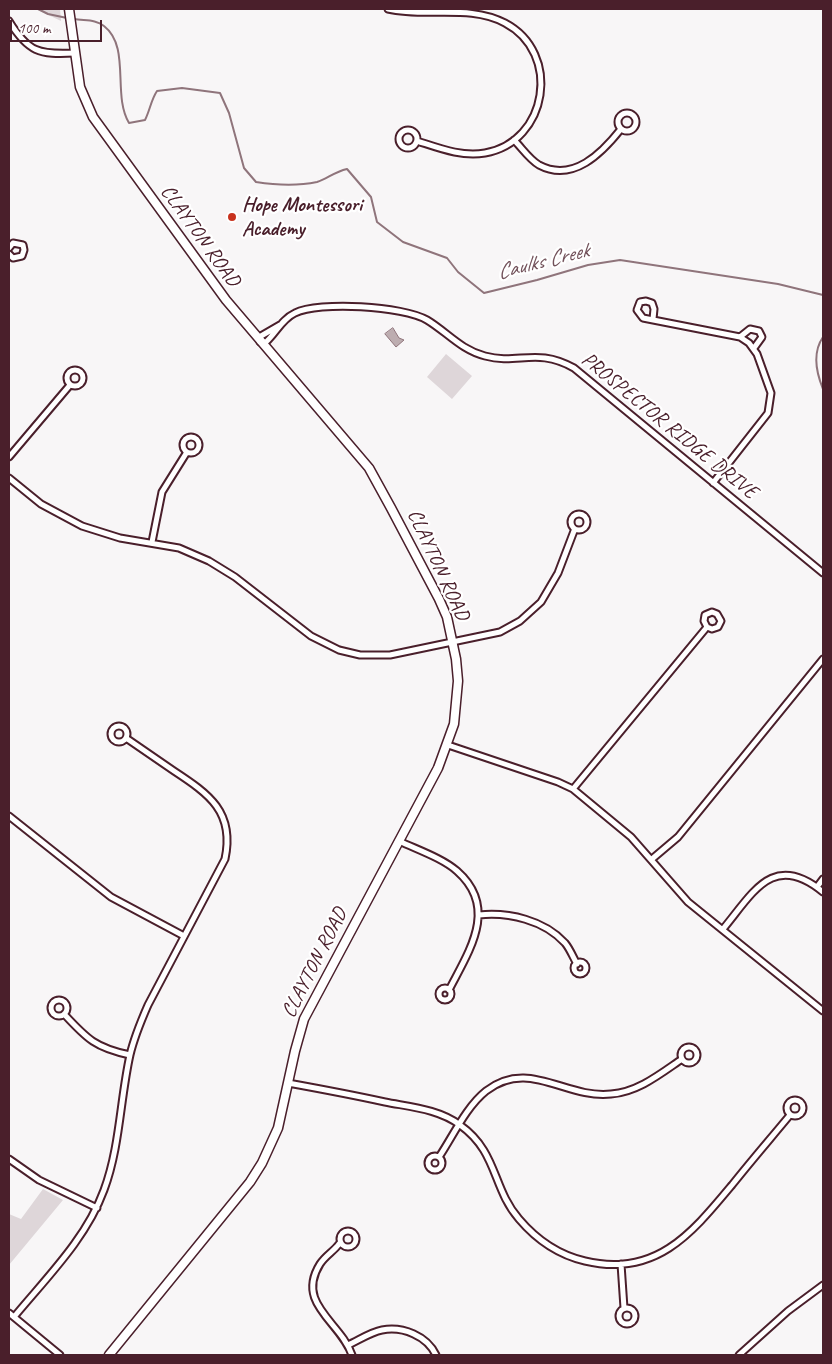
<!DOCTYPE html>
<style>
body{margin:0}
#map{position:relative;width:832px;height:1364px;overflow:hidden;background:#f8f6f7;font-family:Caveat,sans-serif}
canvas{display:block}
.frame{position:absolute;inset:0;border:10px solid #4a1f2b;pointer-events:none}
.scale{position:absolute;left:10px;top:20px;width:92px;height:22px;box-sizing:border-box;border:2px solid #4a1f2b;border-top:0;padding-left:6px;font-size:15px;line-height:18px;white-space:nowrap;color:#4a1f2b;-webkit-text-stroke:4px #fff;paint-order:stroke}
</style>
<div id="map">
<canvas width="832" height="1364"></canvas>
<div class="frame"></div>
<div class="scale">100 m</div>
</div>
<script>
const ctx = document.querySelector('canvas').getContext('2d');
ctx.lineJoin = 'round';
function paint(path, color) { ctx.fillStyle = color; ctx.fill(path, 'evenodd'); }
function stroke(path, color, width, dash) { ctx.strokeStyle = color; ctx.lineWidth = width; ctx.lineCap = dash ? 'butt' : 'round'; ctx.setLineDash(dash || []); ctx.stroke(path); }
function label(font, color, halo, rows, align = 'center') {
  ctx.font = font + ' Caveat,sans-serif'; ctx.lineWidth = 4.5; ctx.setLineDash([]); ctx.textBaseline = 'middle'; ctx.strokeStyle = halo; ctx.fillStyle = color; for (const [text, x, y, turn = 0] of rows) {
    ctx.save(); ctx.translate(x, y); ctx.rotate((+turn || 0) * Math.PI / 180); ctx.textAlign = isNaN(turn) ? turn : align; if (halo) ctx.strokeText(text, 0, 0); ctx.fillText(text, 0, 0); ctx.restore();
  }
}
paint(new Path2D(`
 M36 9H60L61 21Z
 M446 354 472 376 452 399 427 377Z
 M43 1189 63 1200 9 1265V1214L21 1219Z`), '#ded6d9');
const water = new Path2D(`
 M393 328 399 338 404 340 396 347 385 334Z`);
paint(water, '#bdadb0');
stroke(water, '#8f747b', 1);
stroke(new Path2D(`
 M38 9 48 14 67 18
 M74 19C84 21 96 19 104 26 131 47 112 95 129 123L145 120C150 110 151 100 157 91L182 88 220 93 229 113 244 168 256 182C275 185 298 186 317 182 327 179 334 172 347 169L371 197 377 222 403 242 447 258 458 272 484 293 537 280 588 265 620 260 778 284 823 295
 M823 337C812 353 816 372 823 389`), '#8f747b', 2);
const minor = new Path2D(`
 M388 9C427 18 469 4 505 23 562 53 548 142 485 153 461 157 439 148 417 141
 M9 21C28 52 39 55 75 53
 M618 122a9 9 0 1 1 18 0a9 9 0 1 1-18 0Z
 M399 139a9 9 0 1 1 18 0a9 9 0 1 1-18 0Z
 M514 140C522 148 529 159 539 165 573 183 602 153 621 129
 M9 248 13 243 23 245 24 250 22 256 13 258 9 254
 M653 319 654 309 652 303 646 301 640 302 637 310 643 318 740 337 749 343 757 354 771 393 768 413 713 483
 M280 325 261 336 260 342H266C276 333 282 319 295 313 319 301 403 306 427 320 447 332 461 350 485 356 518 365 537 347 574 368L823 573
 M740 337 750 329 759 331 762 337 754 348
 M67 378a8 8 0 1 1 16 0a8 8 0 1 1-16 0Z
 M183 445a8 8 0 1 1 16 0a8 8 0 1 1-16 0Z
 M9 457 70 385
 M9 478 41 504 82 526 120 538 179 548 209 561 235 577 311 636 339 650 360 655H390L500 632 520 621 541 602 558 573 574 531
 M571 522a8 8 0 1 1 16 0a8 8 0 1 1-16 0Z
 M152 542 162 492 187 452
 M111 734a8 8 0 1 1 16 0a8 8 0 1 1-16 0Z
 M448 745 558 782 573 789 631 837 688 902 823 1011
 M573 789 707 627 712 629 718 627 721 621 717 614 712 612 705 615 704 621 707 627
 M9 816 111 897 184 936
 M399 841C418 850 442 858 457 871 499 908 469 951 449 990
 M652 859 678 837 823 659
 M817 887 823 879
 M479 915C509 912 544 920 565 943 570 949 573 957 577 964
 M723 929C753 893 773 851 823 892
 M574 968a6 6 0 1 1 12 0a6 6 0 1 1-12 0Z
 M439 994a6 6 0 1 1 12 0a6 6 0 1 1-12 0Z
 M51 1008a8 8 0 1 1 16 0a8 8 0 1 1-16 0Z
 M64 1014C87 1039 96 1048 130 1055
 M681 1055a8 8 0 1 1 16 0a8 8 0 1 1-16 0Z
 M288 1083C321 1089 353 1095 385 1102 410 1107 439 1109 460 1125 498 1152 492 1188 519 1219 536 1239 559 1255 585 1261 656 1278 692 1233 732 1185 751 1161 771 1138 790 1115
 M787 1108a8 8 0 1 1 16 0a8 8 0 1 1-16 0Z
 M428 1163a7 7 0 1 1 14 0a7 7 0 1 1-14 0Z
 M439 1157C453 1136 466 1107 486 1091 529 1058 565 1099 611 1094 638 1092 660 1074 682 1059
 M9 1159 39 1180 97 1208
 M340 1239a8 8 0 1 1 16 0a8 8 0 1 1-16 0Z
 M339 1244C334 1251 325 1256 320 1264 295 1304 341 1322 352 1355
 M621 1264 624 1308
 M619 1316a8 8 0 1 1 16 0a8 8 0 1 1-16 0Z
 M9 1313 60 1355
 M14 1317C47 1277 86 1239 104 1190 120 1147 120 1100 130 1055 134 1038 141 1021 148 1005L225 859C235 812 209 794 174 771 158 760 142 749 126 738
 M348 1345C359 1340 371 1332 382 1330 403 1326 427 1336 436 1355
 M739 1355 788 1311 823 1285`);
const secondary = new Path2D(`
 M69 9 80 87 93 117 226 300 369 468 391 508 439 599 447 617 456 659 458 681 454 724 438 768 304 1019 295 1051 278 1128 262 1163 250 1182 109 1355`);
stroke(minor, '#4a1f2b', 9);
stroke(secondary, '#4a1f2b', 11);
stroke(minor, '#fff', 5);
stroke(secondary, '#fff', 8);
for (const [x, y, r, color] of [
 [232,217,5,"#c8321e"]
]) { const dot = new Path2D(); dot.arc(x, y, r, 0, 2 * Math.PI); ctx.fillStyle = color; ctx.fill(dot); stroke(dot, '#fff', 2); }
label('bold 21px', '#4a1f2b', '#fff', [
 ["Hope Montessori",242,205],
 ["Academy",242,229]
], 'left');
label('21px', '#4a1f2b', '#fff', [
 ["CLAYTON ROAD",200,236,54],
 ["PROSPECTOR RIDGE DRIVE",669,426,39],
 ["CLAYTON ROAD",438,565,65],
 ["CLAYTON ROAD",315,963,-63]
]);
label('italic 22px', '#72515a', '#fff', [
 ["Caulks Creek",543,262,-14]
]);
</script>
